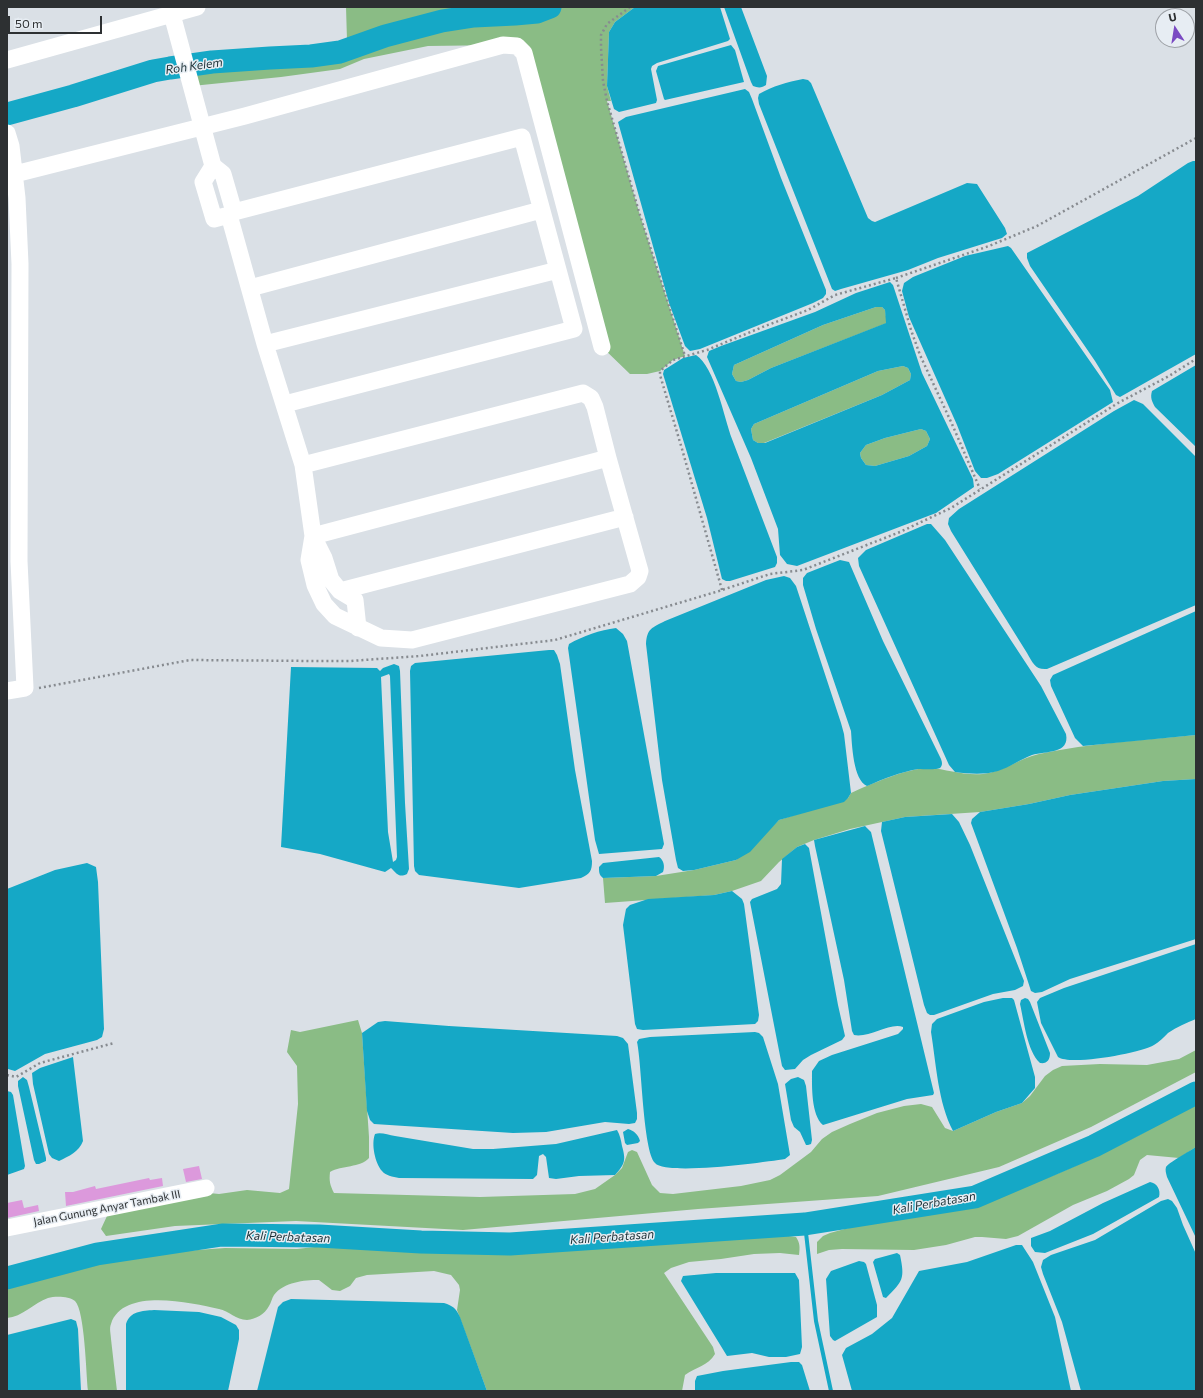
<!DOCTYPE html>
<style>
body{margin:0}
#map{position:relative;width:1203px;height:1398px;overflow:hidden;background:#dae0e6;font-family:Commissioner,sans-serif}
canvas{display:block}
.frame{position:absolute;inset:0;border:8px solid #2d3032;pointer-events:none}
.north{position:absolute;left:1155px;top:8px;width:40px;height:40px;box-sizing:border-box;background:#e7edf3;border:1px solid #9da1a6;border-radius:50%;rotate:348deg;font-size:11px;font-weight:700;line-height:16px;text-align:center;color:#2d3032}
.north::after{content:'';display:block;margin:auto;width:14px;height:18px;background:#7a4ac2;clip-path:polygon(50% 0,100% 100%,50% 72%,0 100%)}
.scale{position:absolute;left:8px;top:16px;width:94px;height:18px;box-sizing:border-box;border:2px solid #2d3032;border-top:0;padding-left:5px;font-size:12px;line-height:14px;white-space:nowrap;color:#2d3032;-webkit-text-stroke:3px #e7edf3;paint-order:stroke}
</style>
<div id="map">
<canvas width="1203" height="1398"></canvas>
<div class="frame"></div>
<div class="north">U</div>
<div class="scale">50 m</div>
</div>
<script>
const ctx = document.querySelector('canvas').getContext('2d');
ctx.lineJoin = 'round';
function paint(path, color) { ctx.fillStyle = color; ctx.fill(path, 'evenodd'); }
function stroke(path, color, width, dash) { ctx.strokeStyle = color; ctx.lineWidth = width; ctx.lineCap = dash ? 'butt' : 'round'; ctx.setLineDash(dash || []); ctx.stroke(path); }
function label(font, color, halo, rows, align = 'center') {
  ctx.font = font + ' Commissioner,sans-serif'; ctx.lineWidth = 3; ctx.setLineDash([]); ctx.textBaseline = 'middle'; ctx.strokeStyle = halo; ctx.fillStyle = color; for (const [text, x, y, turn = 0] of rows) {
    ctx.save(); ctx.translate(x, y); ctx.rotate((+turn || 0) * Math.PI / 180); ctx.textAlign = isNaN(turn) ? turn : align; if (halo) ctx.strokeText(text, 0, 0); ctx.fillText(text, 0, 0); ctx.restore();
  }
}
paint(new Path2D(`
 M346 7H635L615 22 609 32 607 86 611 101H607L639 212 685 356 673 360 660 371 647 374H630L602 347 524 53 503 45 428 46 364 59 340 69 281 77 192 86 184 55 281 50 347 40Z
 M876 307H882L885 310 887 323 771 368 748 380 741 382 736 381 732 374 734 365 823 325Z
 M903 366 908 368 911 374 910 380 882 395 764 443H758L753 440 751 429 754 424 878 371Z
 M921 429 926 431 930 439 927 446 909 456 875 466 866 465 861 458 860 453 866 445 885 438Z
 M1196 735V779L1163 781 1070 795 1029 804 980 812 905 817 850 829 814 840 797 847 779 862 761 881 732 891 714 895 605 903 603 878 656 876 694 870 736 860 779 820 848 798 851 793C871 784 907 768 929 768 947 769 964 776 983 774 1003 772 1020 758 1039 754 1091 743 1144 740 1196 735Z
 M358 1020 362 1033 369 1137V1158C360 1168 342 1165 330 1172 329 1181 330 1185 334 1193L480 1197 575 1194 595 1189 615 1175 622 1168 628 1152 632 1150 637 1152 652 1185 660 1193 673 1194 741 1186 770 1180 780 1175 811 1152 822 1139 832 1132 850 1124 877 1113 904 1106 921 1104 932 1107 945 1128 953 1131 996 1112 1022 1103 1030 1096 1045 1076 1053 1070 1062 1066 1100 1064 1147 1065 1179 1059 1196 1050V1072L1091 1127 999 1167 878 1196 698 1209 463 1230 296 1221 175 1226 106 1236 101 1229 107 1216 209 1193 219 1194 247 1190 280 1193 289 1189 298 1104 297 1066 287 1052 291 1030 300 1032Z
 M1196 1103V1147L1179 1158 1147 1155 1140 1160 1134 1175 1129 1179 1107 1191 1073 1205 1018 1236 1006 1239 982 1237H975L946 1245 914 1250 842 1249 829 1250 817 1254V1242L823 1236 830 1233C848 1228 867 1223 886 1220 914 1215 942 1212 970 1204 1050 1182 1125 1145 1196 1103Z
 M789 1236 796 1237C800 1243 800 1247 799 1255L780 1253 754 1254 721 1259 689 1262 671 1268 664 1273 713 1347 715 1354C708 1366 696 1367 685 1375L682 1391H487L457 1310 460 1290 459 1285 451 1275 434 1271 367 1275 356 1278 350 1286 340 1291 332 1290 319 1280C304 1280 284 1282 274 1295 272 1298 271 1303 269 1306 265 1314 256 1319 247 1320 236 1320 229 1311 219 1309 191 1303 123 1287 111 1324 109 1328 111 1335 111 1339 113 1357 115 1374 117 1391H88C86 1374 85 1311 75 1301 69 1296 55 1296 48 1298 34 1303 22 1317 7 1318V1285L23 1281 65 1267 114 1256 225 1248 297 1249 323 1246 376 1248 535 1249 595 1244 643 1246 736 1237Z`), '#8abc85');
paint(new Path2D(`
 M635 7H720L730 39 728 41 657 63 652 66 651 69 657 100 656 103 619 112 614 109 607 86 609 32 615 22Z
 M724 7H741L767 76 766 85C762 88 758 88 753 86L751 82Z
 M731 45 735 50 744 82 665 100 664 99 656 71 658 66Z
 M803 79 808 80 811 83 868 218 872 221 875 222 967 183 977 184 1005 228 1007 234 1002 238 938 258 908 270 841 289 835 291 832 289 759 104 758 98 759 94C773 86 787 82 803 79Z
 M745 89 749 92 752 99 781 178 826 290V294L823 298 813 303 700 349 690 351 685 346 669 303 618 122 626 117Z
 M1193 161H1196V354L1120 397 1116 395 1095 361 1030 266 1027 258V253L1138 196 1188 163Z
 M1008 246 1011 248 1110 390 1113 402 998 474 987 478H981L975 471 957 425 909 317 902 291 904 283 913 277 965 256Z
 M890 282 893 285 922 373 973 479 974 487 936 513 797 566 787 564 780 555 778 529 751 458 707 357 709 351 721 346 815 312 856 293ZM876 307H882L885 310 886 323 771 368 748 380 741 382 736 381 732 374 734 365 823 325ZM903 366 908 368 911 374 910 380 882 395 765 443H758L753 440 751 429 754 424 878 371ZM921 429 926 431 930 439 927 446 909 456 875 466 866 465 861 458 860 453 866 445 885 438Z
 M696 355C715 367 724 418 732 439 747 478 762 518 777 557V563L775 567 730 581H726L722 579 707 518 663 374 664 370 683 358Z
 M1196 365V447L1155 407C1152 401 1150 398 1152 391Z
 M1134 400 1143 404 1196 457V605L1047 669C1035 670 1033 663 1027 653L951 531 948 524 949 518 959 509 1114 411Z
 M927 524H931L945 540 1041 686 1066 734C1070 754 1046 751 1032 755 1021 759 1010 767 998 771 984 775 970 774 955 772L949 765 859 566 858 558 866 550Z
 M840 560 849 562 883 641 941 759C942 762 943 765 940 768 937 770 923 769 918 769 901 772 883 779 867 786 853 780 852 744 851 731L816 629 803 585V578L807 573Z
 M784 576 790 578 796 586 841 723 844 734 851 793 848 798 844 802 779 820 750 852 736 860 694 870 683 871 678 868 676 860 662 780 646 644C647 628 652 628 665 621L766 580Z
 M1196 611V735L1083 746 1075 738 1051 686 1050 680 1053 675Z
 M616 628 623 634 627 641 664 844 662 849 599 854 595 840 568 648 569 644C583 636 600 630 616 628Z
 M549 650H554L557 655 560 664 575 770 592 861C592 871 590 874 581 878L519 888 419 875 415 871 414 866 410 671 411 666 415 663Z
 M394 664 399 666 400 671 405 803 409 869 407 874C399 878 397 874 391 868L385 872 320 854 281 847 291 667 377 668 380 671 383 668ZM389 674 390 676 397 857 396 860 393 862 388 832 381 677Z
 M1196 779V939L1070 979 1042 992 1035 993 1031 991 1017 948 971 823 972 819 980 812 1029 804 1070 795 1163 781Z
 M952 814 959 822 970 845 1024 981 1023 986 1015 990 993 994 934 1015H930L927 1013 924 1005 881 831 882 822 905 817Z
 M865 826 871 832 934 1093 933 1095 907 1099 823 1125C811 1115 812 1086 812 1071L819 1061 832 1055 898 1034 903 1029V1027C890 1022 870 1038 854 1035L852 1031 844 980 815 846 814 840Z
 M805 844 809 848 838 1005 845 1036 842 1040 811 1055 803 1060 795 1069 785 1070 782 1066 750 902 752 899 777 889 781 884 782 859 797 847Z
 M659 857C664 860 665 867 663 872L656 876 603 878C599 875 599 872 599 867L603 863Z
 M87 863 96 867 98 882 104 1029 102 1037 97 1040 45 1054 15 1071 8 1069 7 889 55 870Z
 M732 891 742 899 744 904 759 1015 758 1021 755 1024 643 1030 637 1029 635 1024 623 925 626 909 630 905 648 899 714 895Z
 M1196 944V1019C1186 1023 1177 1027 1168 1033 1164 1037 1159 1042 1154 1045 1140 1053 1071 1066 1058 1057L1041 1023 1037 1002 1040 998 1064 988Z
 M1003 998H1012L1014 1000 1035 1077V1088L1022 1103 996 1112 953 1131C938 1103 936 1063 931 1032L932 1024 937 1019 984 1002Z
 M1025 998 1028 999 1030 1002 1050 1053C1050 1060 1047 1064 1040 1063 1027 1051 1024 1021 1020 1004L1021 1000Z
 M385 1021 449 1026 617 1036 623 1038 628 1044 637 1113V1119L635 1123 629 1124 605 1122 546 1132 513 1133 374 1124 370 1120 367 1111 362 1033 378 1022Z
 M755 1032 759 1033 763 1037 778 1084 790 1155 785 1159C766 1162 666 1176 655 1163 643 1150 642 1065 637 1042L639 1039 650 1037Z
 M73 1057 83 1141C79 1152 69 1156 59 1161L52 1158 49 1154 33 1084 32 1073 40 1068Z
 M23 1077 27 1080 29 1087 46 1158V1161L39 1164H36L34 1160 18 1086V1081Z
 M798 1077 804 1080 806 1086 812 1140 811 1144 808 1145H806L800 1132 794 1127 791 1120 785 1084 791 1079Z
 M7 1091 11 1092 13 1095 25 1166 24 1169 7 1175Z
 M628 1129C634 1131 638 1134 640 1141L638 1143 627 1145 625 1143 623 1132Z
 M617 1130C620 1135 621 1140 622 1146 626 1160 625 1164 615 1175L579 1176 556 1179 549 1178 546 1157 543 1154 539 1156 537 1175 533 1179 399 1178C393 1177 385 1175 382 1171 375 1163 371 1144 375 1134 381 1132 388 1135 395 1136L473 1149H493L556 1144Z
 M1196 1147V1238L1167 1177C1166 1173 1165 1170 1166 1167 1168 1163 1190 1151 1196 1147Z
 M1150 1182C1157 1183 1161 1190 1159 1197L1093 1234 1045 1253 1035 1252 1031 1246V1238L1050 1231 1103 1203Z
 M1168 1199 1172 1201 1177 1208 1183 1225 1196 1254V1391H1081L1062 1322 1043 1274 1041 1267 1043 1260 1051 1255 1095 1240 1161 1201Z
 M1016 1245H1022L1033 1262 1055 1317 1071 1391H852L842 1355 846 1348 872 1334 892 1318 919 1271 967 1262Z
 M897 1253 900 1255C905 1279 903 1281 886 1298L883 1297 873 1262 875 1259Z
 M859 1261 864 1262 866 1264 877 1305V1317L835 1341 833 1340 830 1336 826 1279 831 1271Z
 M716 1273H795L799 1280 802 1347 800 1354 786 1357H769L752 1353 727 1356 681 1281 683 1276Z
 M291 1299 444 1303C453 1306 456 1308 460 1317L487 1391H257L278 1307 283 1302Z
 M154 1310 199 1312 221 1317 236 1325 239 1330V1339L228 1391H126V1324C130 1311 142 1311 154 1310Z
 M71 1319 76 1321 78 1329 81 1391H7V1335Z
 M791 1362H799L802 1365 810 1391H695V1381L697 1376 723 1371Z`), '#15a8c6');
stroke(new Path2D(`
 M805 1224 816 1321 831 1391`), '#15a8c6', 4);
stroke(new Path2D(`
 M7 114 73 96 153 71 170 68 212 62 270 58 311 56 340 52 385 36 442 21 474 16 515 14 537 12 550 7
 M7 1278 97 1254 222 1235 319 1236 421 1242 510 1244 805 1224 975 1197 1094 1146 1196 1093`), '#15a8c6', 23);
paint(new Path2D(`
 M199 1166 202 1179 186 1182 183 1169Z
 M149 1178 150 1180 162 1178 163 1186 66 1206 65 1192H73L95 1186 96 1189Z
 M22 1200 24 1208 38 1205 39 1211 7 1218V1203Z`), '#dc99dc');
stroke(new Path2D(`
 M630 7 607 24 601 35V47L603 81 607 101 639 212 685 356
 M896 278 989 246 1037 226 1196 138
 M722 590 682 449 660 375V371L673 360 707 350 765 326 808 310 835 295 896 278 911 330 920 355 952 424 980 489
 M39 688 190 660 317 661H350L420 656 555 640 719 591 770 574 803 570 900 532 951 508 1118 403 1169 376 1196 359
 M7 1075 16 1077 40 1063 114 1043`), '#878b90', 2.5, [2, 3]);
stroke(new Path2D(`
 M170 7 213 166 223 174 234 212 229 215 214 219 203 182 213 166
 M7 60 197 7
 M7 133 11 146 17 198 20 264 19 561 25 688 7 691
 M7 176 245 116 503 45 517 46 524 53 602 347
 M234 212 522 137 574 329 285 404
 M229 215 265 344 303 465 313 536 309 560 315 585 324 604 335 616 381 638 412 640 630 584 638 577 640 571 608 458 595 407 591 398 583 393 303 465
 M250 288 541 210
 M265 344 558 270
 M313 536 608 458
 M313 536 324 558 331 580 340 591 355 600 358 628
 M340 591 625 517
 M7 1228 206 1188`), '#fff', 17);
label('11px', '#2d3032', '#e7edf3', [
 ["Jalan Gunung Anyar Tambak III",107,1208,-11]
]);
label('italic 12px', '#192e34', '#e7edf3', [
 ["Roh Kelem",194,66,-8],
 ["Kali Perbatasan",934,1203,-10],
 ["Kali Perbatasan",288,1237,2],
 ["Kali Perbatasan",612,1237,-4]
]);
</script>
